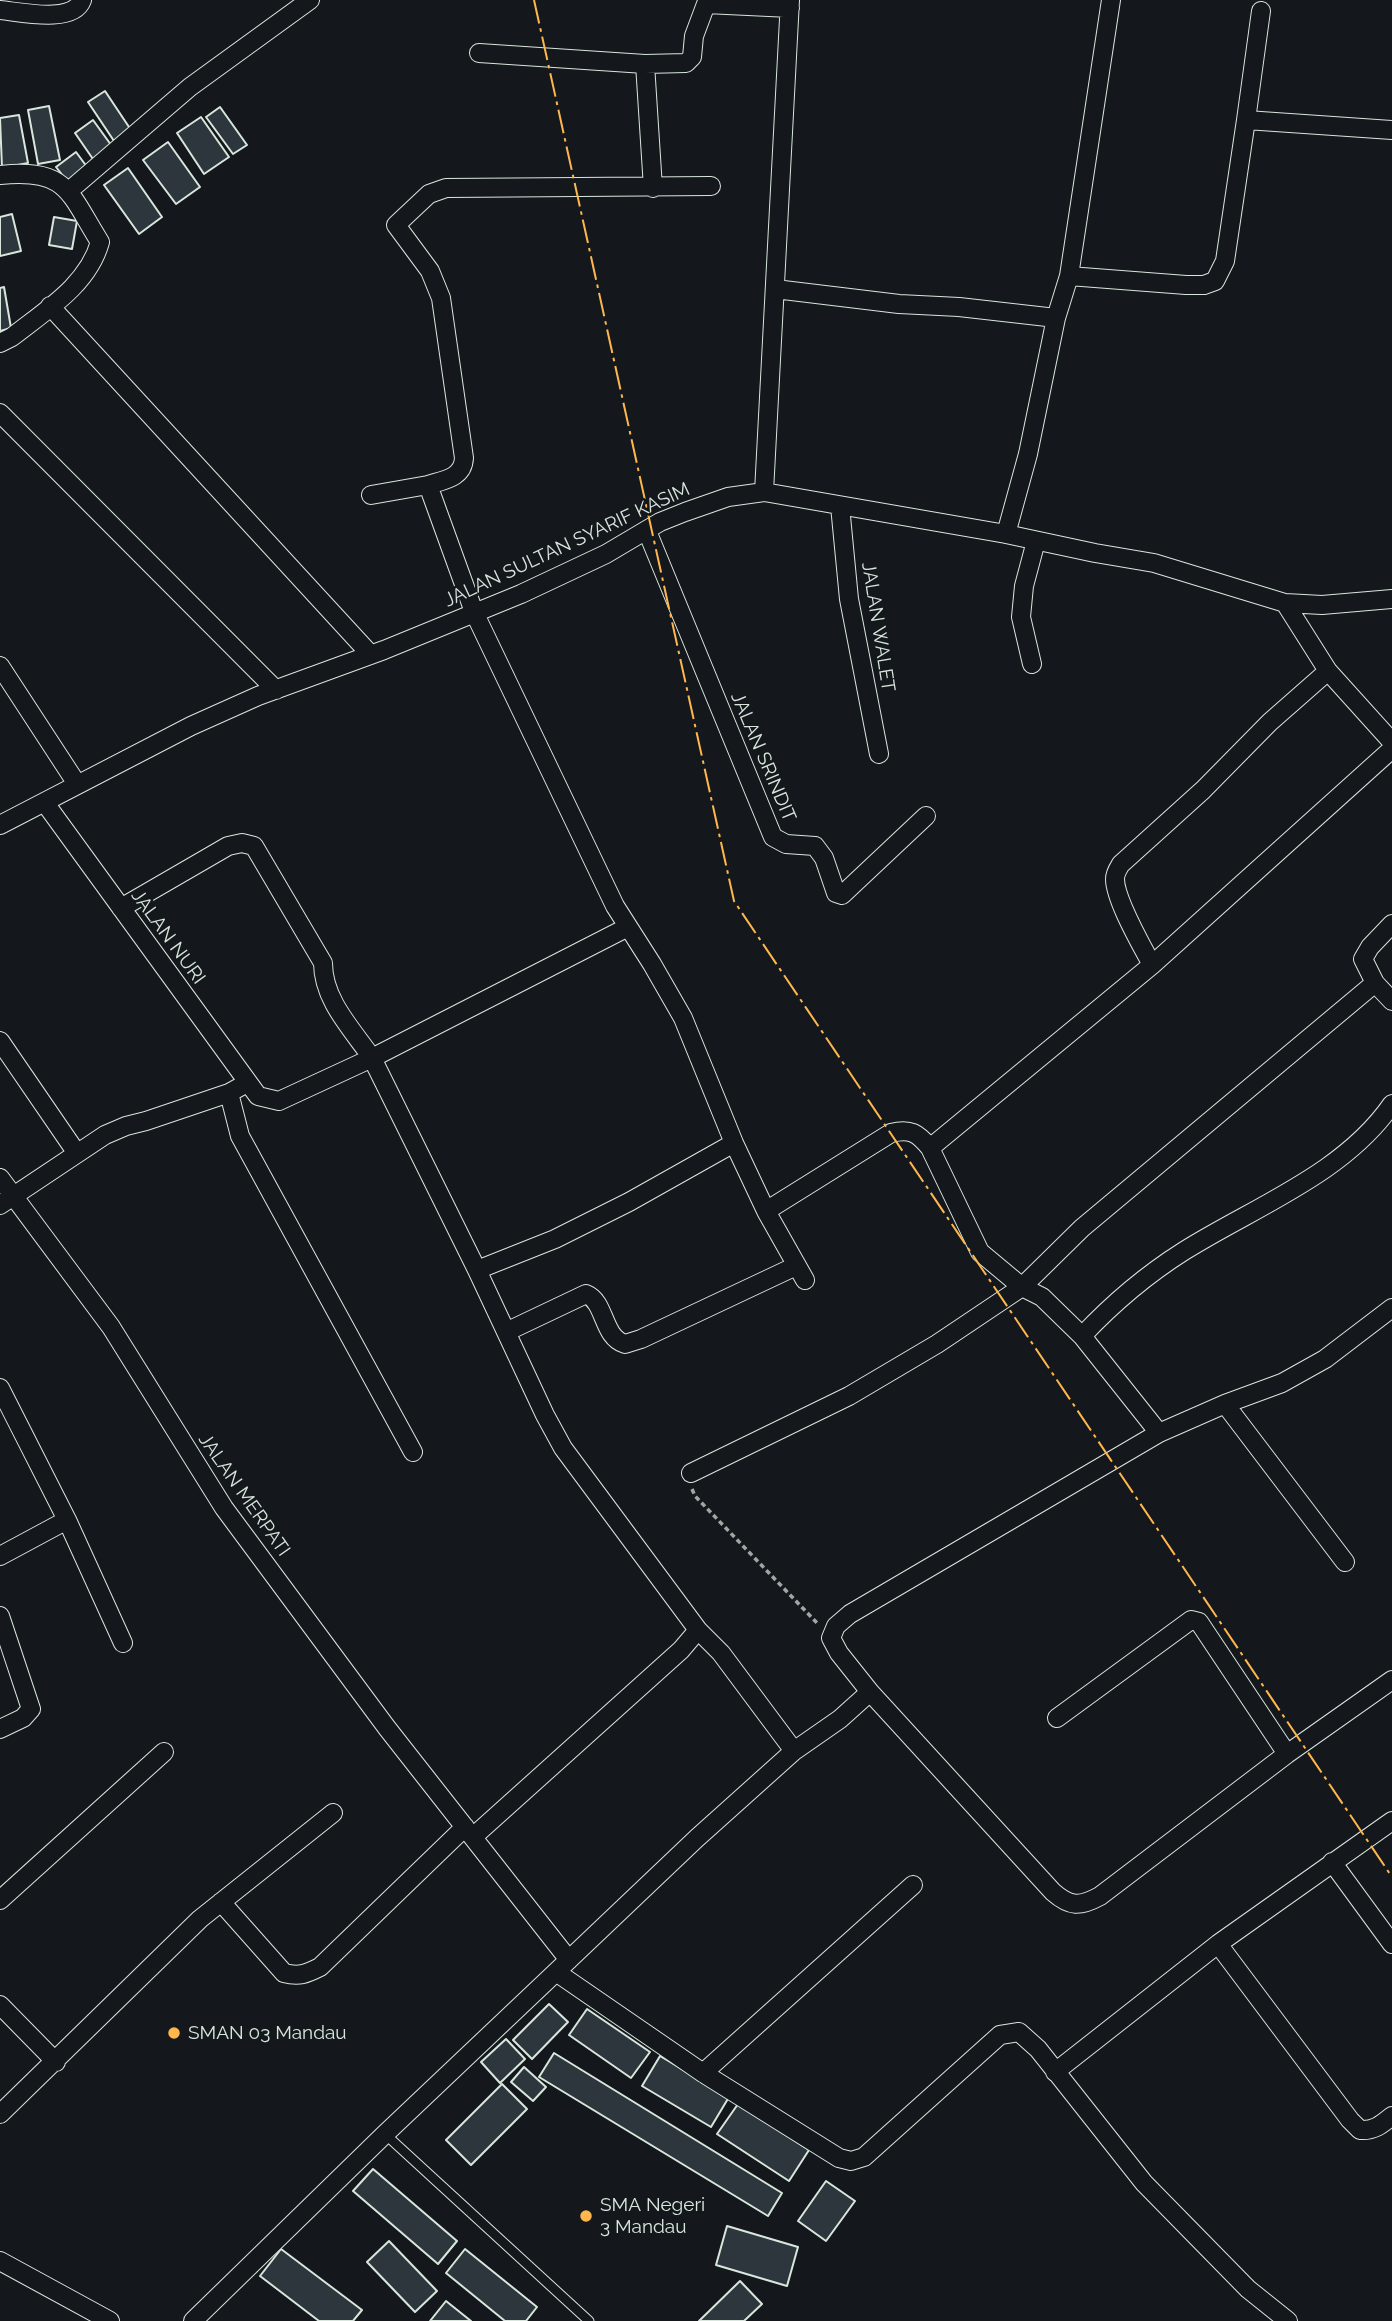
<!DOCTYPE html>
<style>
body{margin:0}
canvas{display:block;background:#14181c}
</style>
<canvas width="1392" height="2321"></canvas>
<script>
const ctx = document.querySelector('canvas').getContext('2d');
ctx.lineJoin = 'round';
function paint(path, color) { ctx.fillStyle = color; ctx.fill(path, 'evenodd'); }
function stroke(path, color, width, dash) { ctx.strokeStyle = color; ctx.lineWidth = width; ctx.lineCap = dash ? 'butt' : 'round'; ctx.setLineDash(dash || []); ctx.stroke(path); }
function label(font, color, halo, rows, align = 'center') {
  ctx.font = font + ' Raleway,sans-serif'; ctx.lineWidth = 5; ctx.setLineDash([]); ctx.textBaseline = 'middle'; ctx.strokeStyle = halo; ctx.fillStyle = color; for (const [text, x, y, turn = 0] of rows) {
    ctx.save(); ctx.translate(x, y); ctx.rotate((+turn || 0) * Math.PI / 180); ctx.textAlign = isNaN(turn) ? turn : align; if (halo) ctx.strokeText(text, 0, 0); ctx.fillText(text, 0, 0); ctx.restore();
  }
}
const building = new Path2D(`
 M105 91 131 130 114 141 88 102Z
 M49 106 60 160 38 164 28 110Z
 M220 107 247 145 233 154 206 117Z
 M19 115 28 163 2 168 0 118Z
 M201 117 229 157 204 174 177 133Z
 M93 120 114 149 95 162 75 133Z
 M168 142 200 187 176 204 143 160Z
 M76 152 90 171 71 186 56 167Z
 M128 168 162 217 139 234 104 185Z
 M12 214 21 251 0 256V217Z
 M54 217 77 221 72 249 49 245Z
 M4 287 11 328 0 331V288Z
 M549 2004 568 2022 532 2059 513 2040Z
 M587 2009 650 2052 631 2078 569 2035Z
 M506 2039 525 2059 500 2083 481 2062Z
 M554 2053 782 2193 768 2216 539 2077Z
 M660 2056 729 2097 711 2127 642 2086Z
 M524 2067 546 2087 533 2101 511 2082Z
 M502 2084 527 2109 471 2165 446 2140Z
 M738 2104 809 2150 789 2181 717 2134Z
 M373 2169 457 2241 438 2264 353 2191Z
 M826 2181 855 2201 826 2241 798 2221Z
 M727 2226 798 2247 787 2286 716 2265Z
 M389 2241 437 2291 415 2312 367 2262Z
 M281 2249 362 2310 353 2321H319L260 2276Z
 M465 2249 537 2307 526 2321H505L446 2273Z
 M740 2281 762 2304 744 2321H699Z
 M446 2301 471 2321H430Z`);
paint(building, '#2c363c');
stroke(building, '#d8e6dc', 2);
const service = new Path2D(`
 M385 2134 589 2321`);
const minor = new Path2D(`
 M0 10C21 12 73 24 82 0
 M479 53 645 64 686 63 692 57 694 36 706 4 790 8
 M645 64 653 188
 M1246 120 1261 11
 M0 175C68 168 69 193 100 242 88 285 46 310 12 337L0 343
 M711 186 446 188 429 194 396 225 430 271 441 298 464 458C463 478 444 480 428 485L474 612 615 906 652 964 683 1018 734 1143 766 1211 805 1280
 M70 190 190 87 310 0
 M1069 276 1111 0
 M775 289 899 304 959 307 1056 318
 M50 306 371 655
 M0 413 276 690
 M764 492 790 0
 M371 495 428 485
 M840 506 849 599 879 754
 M647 531 773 837 786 844 815 846 824 858 836 893 842 895 926 816
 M1006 534 1028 454 1056 318 1069 276 1186 285H1204L1215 281 1225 261 1246 120 1392 130
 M1285 603 1328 671 1392 742
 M1032 664 1021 617 1024 586 1036 541
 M0 666 77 784
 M45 803 258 1096 279 1101 372 1058 477 1270 545 1415 563 1448 698 1630
 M0 825 191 726 258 696 384 650 521 594 606 554 660 522 685 512 728 497 764 492 1006 534 1095 553 1154 563 1285 603 1322 605 1392 599
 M121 908 228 846 242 843 254 846 323 963C323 1000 352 1029 372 1058L628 927
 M1392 924 1370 947 1363 959 1375 983 1392 1001
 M1152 965C1142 946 1115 900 1115 879 1115 873 1118 869 1121 864L1203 790 1270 722 1328 671
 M0 1041 76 1152
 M247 1083 229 1093 240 1136 413 1452
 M0 1178 111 1327 224 1508 387 1728 569 1960
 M0 1205 105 1135 126 1126 146 1121 229 1093
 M766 1211 891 1133C910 1128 918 1133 930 1148
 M477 1270 555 1239 629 1202 734 1143
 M506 1332 586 1294C606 1302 602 1337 625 1344L641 1339 796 1266
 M1082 1336C1113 1303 1146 1275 1184 1251 1254 1207 1344 1174 1392 1104
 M0 1388 67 1520 0 1556
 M1225 1404 1345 1562
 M1159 1433 1082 1336 1042 1297 1022 1287 980 1252 930 1148 1152 965 1392 749
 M691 1473 849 1396 937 1344 1022 1287 1082 1228 1375 983
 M67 1520 123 1643
 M0 1616 31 1709 23 1718 0 1729
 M870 1692 839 1653 831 1638 836 1626 850 1614 1159 1433 1225 1404 1282 1383 1325 1359 1392 1308
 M1057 1718 1191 1620 1199 1622 1287 1754
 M474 1836 681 1650 698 1630 721 1653 794 1751
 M1332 1862 1392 1944
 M0 1900 164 1752
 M221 1902 284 1973C299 1977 306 1974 320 1967L465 1827
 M1218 1944 1350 2120 1360 2130C1374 2131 1381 2125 1392 2116
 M556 1972 697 1838 794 1751 840 1719 870 1692 1053 1892C1070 1907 1080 1907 1100 1896L1287 1754 1392 1680
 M0 2005 56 2062
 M1055 2072 1218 1944 1392 1821
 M703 2073 913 1885
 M0 2114 200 1919 333 1813
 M0 2261 110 2321
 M193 2321 385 2134 556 1972 703 2073 839 2158 851 2161 864 2157 1000 2035 1019 2032 1038 2049 1144 2183 1248 2289 1288 2321`);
stroke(service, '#d8e6dc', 11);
stroke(minor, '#d8e6dc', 20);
stroke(new Path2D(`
 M692 1489 695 1496 818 1624`), '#9da8a2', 3.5, [5, 3.5]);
stroke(service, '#14181c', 9);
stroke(minor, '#14181c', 18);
stroke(new Path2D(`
 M534 0 734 901 1392 1877`), '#ffb74d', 2, [24, 5, 3.5, 5]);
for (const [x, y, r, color] of [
 [174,2033,7,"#ffb74d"],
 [586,2216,7,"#ffb74d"]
]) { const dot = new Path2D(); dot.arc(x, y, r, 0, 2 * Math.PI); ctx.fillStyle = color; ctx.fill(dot); stroke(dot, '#14181c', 2.5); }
label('19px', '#d8e6dc', '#14181c', [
 ["JALAN SULTAN SYARIF KASIM",567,545,-25],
 ["JALAN WALET",878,627,81],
 ["JALAN SRINDIT",763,757,67],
 ["JALAN NURI",168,937,54],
 ["JALAN MERPATI",244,1495,55]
]);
label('19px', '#d8e6dc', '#14181c', [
 ["SMAN 03 Mandau",188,2033],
 ["SMA Negeri",600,2205],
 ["3 Mandau",600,2227]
], 'left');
</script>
